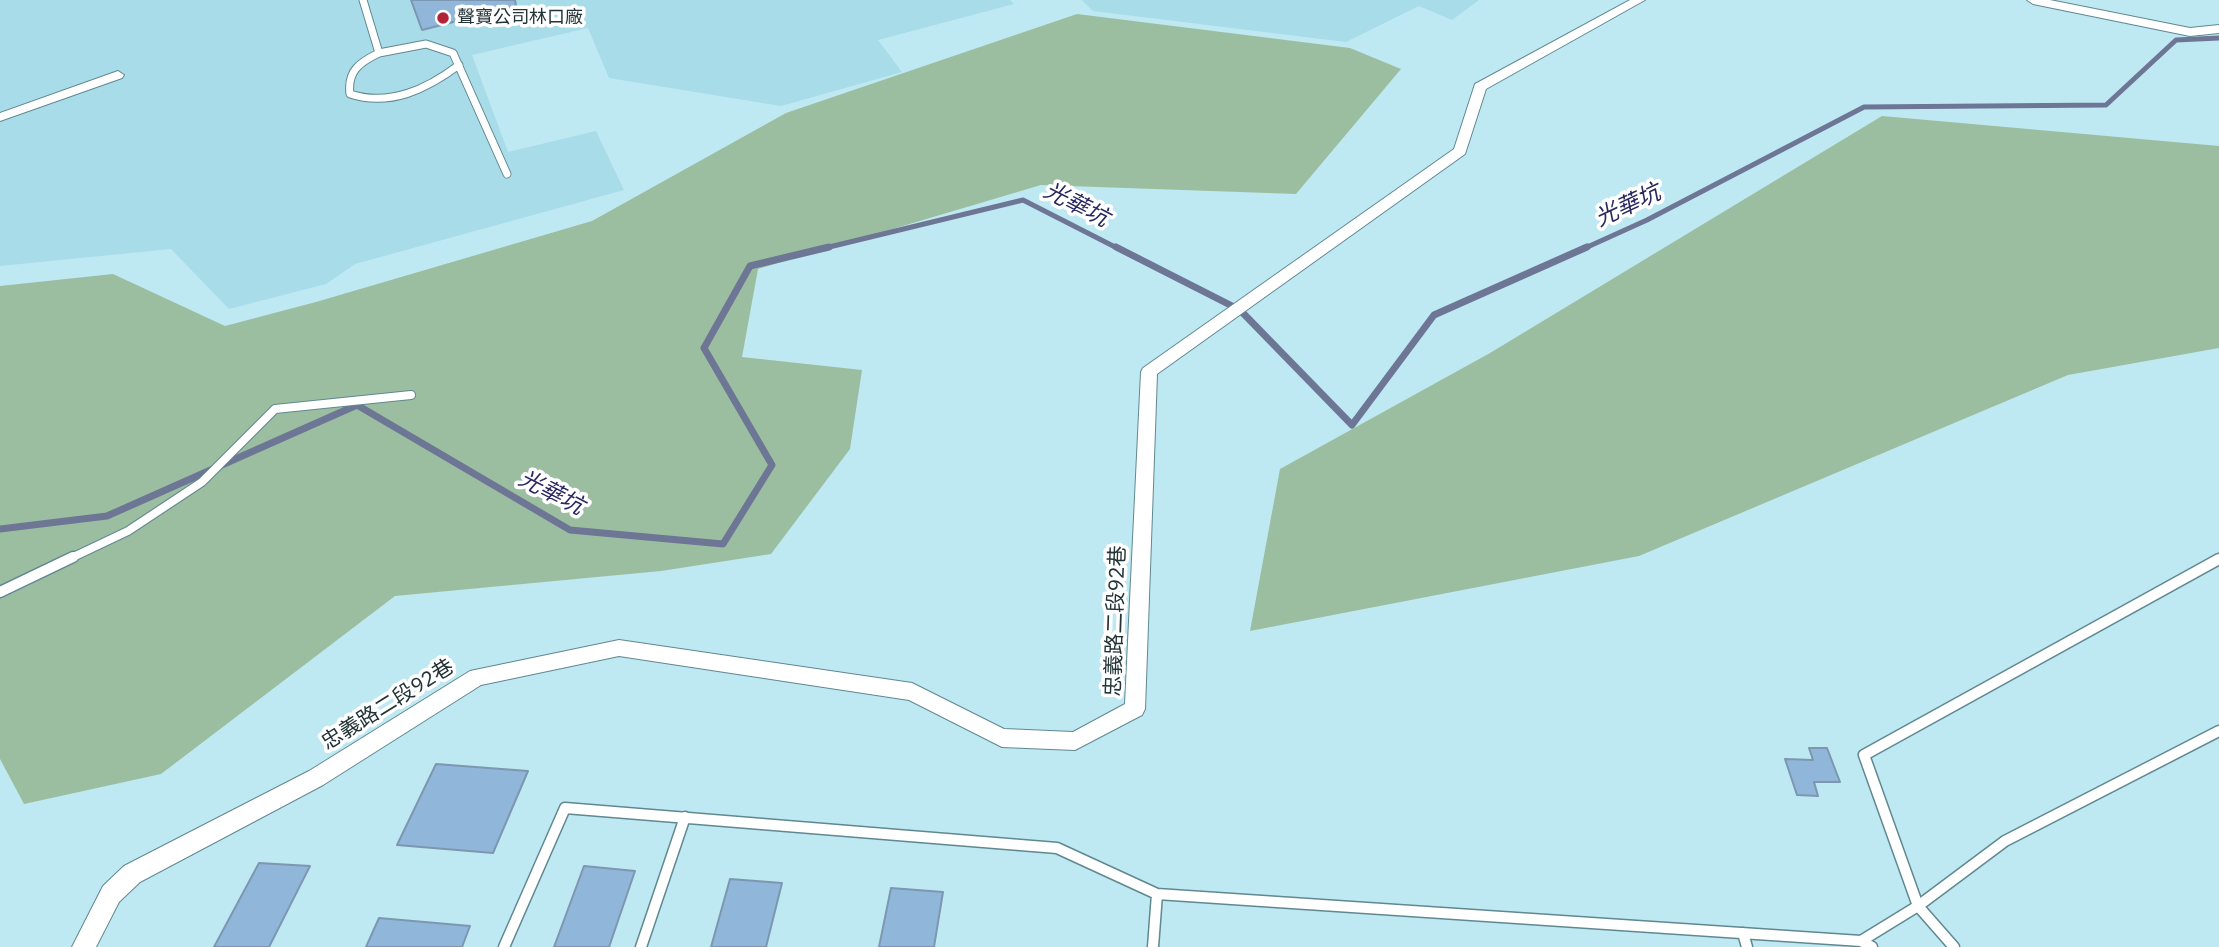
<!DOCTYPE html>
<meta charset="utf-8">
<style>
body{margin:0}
canvas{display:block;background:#bee8f2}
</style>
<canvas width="2219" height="947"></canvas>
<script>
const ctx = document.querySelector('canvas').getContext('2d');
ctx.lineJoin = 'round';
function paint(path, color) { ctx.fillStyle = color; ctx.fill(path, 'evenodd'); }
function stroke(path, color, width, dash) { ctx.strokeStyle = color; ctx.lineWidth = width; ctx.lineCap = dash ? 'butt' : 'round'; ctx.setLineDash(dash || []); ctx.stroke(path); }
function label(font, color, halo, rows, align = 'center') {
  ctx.font = font + ' "IBM Plex Sans","Noto Sans TC",sans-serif'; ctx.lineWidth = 7; ctx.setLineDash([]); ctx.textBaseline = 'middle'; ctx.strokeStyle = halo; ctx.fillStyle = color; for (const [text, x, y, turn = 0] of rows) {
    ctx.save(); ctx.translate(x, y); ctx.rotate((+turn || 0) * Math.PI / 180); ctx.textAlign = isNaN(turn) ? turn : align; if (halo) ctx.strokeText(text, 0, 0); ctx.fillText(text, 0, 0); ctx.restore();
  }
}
paint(new Path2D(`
 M0 0H1010L1014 4 878 40 902 72 781 106 609 78 588 28 472 55 508 152 596 131 624 190 355 264 326 284 229 309 171 249 0 266Z
 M1082 0H1479L1452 20 1419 6 1346 42 1093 11Z`), '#a8dce8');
paint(new Path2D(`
 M1077 14 1350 48 1401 69 1296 194 1041 185 758 269 742 357 862 370 850 449 771 554 661 571 395 596 161 774 24 804 0 759V286L113 274 225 326 316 302 592 221 786 113Z
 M1882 116 2219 146V348L2068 375 1639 556 1250 631 1280 469 1490 353Z`), '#9cbea0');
stroke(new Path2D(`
 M821 249 1023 200 1119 249
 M1583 249 1647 220 1864 107 2106 105 2176 40 2219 38`), '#6e7696', 5);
stroke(new Path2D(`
 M1116 247 1240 310 1352 425 1434 315 1587 247
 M0 529 107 516 357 405 570 530 723 544 772 465 704 348 750 266 829 247`), '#6e7696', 7);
const building = new Path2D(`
 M411 0H515L516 6 422 30Z
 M1809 748H1827L1840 782H1814L1818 796 1797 795 1785 759 1813 760Z
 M436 764 528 771 493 853 397 845Z
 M259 863 310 866 269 947H214Z
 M584 866 635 871 609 947H554Z
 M730 879 782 883 766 947H711Z
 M891 888 943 892 934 947H879Z
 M379 918 470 926 462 947H366Z`);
paint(building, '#90b6da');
stroke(building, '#7e97b0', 2);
const laneFar2 = new Path2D(`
 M363 0 379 53C360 62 347 71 350 94 390 107 427 89 459 65
 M379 53 426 44 453 53 507 174`);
const laneFar1 = new Path2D(`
 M69 559 128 531 202 482 275 409 411 395`);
const lane = new Path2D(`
 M0 592 73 557
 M1743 933 1747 947
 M1861 941 1918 906 2005 841 2219 731
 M504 947 565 808 1057 848 1157 894 1861 941 1872 947
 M641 947 685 817
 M1153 947 1157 894
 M1954 947 1918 906 1864 755 2219 559`);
const street = new Path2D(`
 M1630 0H1645L1486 89 1465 154 1157 374 1145 709 1142 715 1075 750 1002 747 909 700 619 656 481 685 323 785 140 882 119 902 96 947H72L103 886 124 866 309 771 470 671 619 640 912 683 1004 729 1073 732 1125 704 1141 372 1143 368 1454 149 1475 84Z
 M2027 0H2050L2190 28 2219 25V33L2190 36 2033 4Z
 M118 71 124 75 122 78 0 121V113Z`);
stroke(laneFar2, '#608891', 9);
stroke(laneFar1, '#608891', 10);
stroke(lane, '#608891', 13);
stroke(street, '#608891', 2);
stroke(laneFar2, '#fff', 7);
stroke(laneFar1, '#fff', 8);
stroke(lane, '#fff', 10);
paint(street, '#fff');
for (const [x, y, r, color] of [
 [443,18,7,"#b42237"]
]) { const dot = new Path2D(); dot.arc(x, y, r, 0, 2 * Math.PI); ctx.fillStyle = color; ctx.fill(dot); stroke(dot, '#fff', 2.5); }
label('18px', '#233337', '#fff', [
 ["聲寶公司林口廠",457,18]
], 'left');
label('21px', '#233337', '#fff', [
 ["忠義路二段92巷",1116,621,-88],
 ["忠義路二段92巷",388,705,-32]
]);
label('italic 23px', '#2a2860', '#fff', [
 ["光華坑",1076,205,27],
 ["光華坑",1628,206,-25],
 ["光華坑",551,493,27]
]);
</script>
